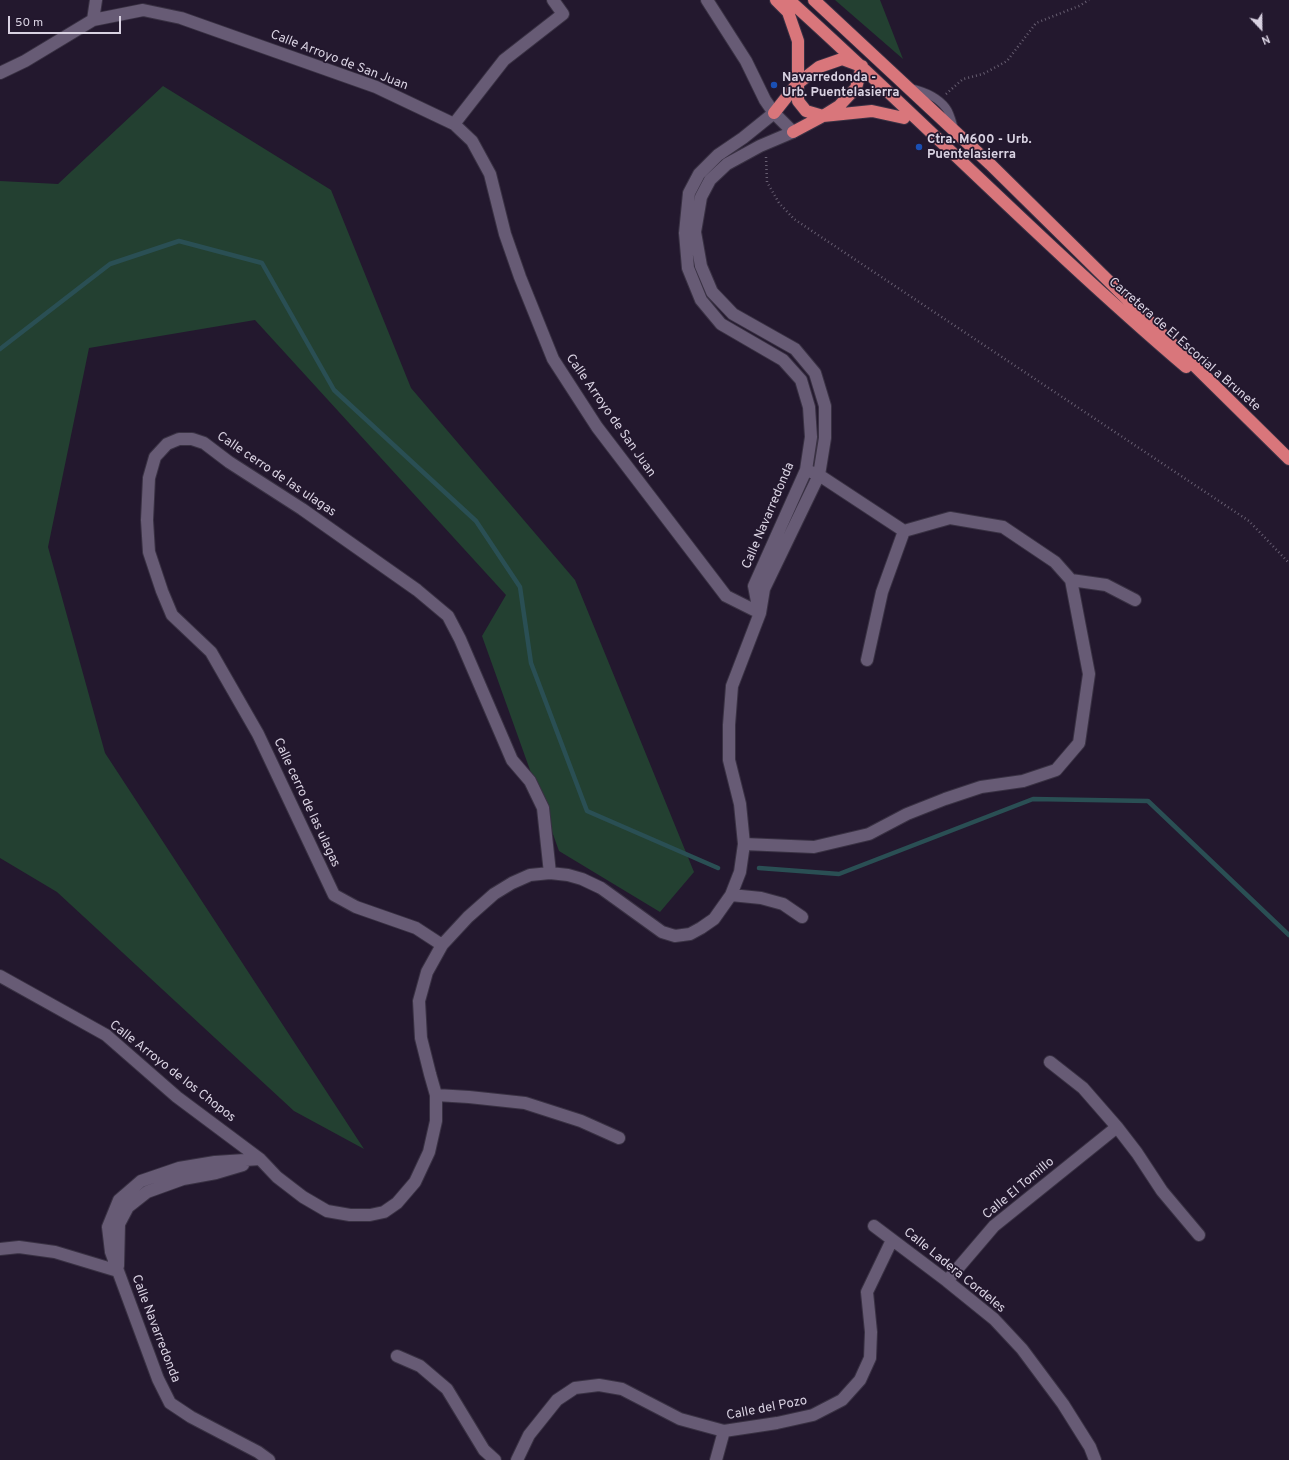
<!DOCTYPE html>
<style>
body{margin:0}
#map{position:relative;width:1289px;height:1460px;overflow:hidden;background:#23182e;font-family:Overpass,sans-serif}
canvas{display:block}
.north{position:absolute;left:1241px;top:8px;width:40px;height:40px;-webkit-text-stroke:3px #23182e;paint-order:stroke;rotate:158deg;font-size:11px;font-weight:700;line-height:16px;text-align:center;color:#d9d2e2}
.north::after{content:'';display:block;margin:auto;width:14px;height:18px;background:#d9d2e2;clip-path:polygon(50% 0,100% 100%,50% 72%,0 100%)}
.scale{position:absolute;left:8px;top:16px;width:113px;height:18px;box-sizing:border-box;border:2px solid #d9d2e2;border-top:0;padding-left:5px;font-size:12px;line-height:14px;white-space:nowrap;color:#d9d2e2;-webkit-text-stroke:3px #23182e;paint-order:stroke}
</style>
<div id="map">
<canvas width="1289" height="1460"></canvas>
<div class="north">N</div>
<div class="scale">50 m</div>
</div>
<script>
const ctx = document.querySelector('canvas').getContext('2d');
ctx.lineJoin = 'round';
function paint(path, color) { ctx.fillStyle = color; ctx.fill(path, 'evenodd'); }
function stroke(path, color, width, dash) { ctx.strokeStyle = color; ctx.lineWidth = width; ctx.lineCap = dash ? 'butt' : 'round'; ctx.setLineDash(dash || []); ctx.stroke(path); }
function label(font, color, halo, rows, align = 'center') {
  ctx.font = font + ' Overpass,sans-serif'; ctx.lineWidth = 3.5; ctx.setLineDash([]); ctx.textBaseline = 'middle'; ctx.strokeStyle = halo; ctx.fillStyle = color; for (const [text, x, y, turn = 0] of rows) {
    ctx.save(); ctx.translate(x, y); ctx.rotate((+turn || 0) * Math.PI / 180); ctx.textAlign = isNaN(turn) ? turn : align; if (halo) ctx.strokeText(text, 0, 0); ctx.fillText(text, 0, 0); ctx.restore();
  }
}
paint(new Path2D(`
 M835 0H880L903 59Z
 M163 86 331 190 411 388 575 580 694 872 660 912 559 851 482 636 506 595 255 320 89 348 48 547 105 753 364 1149 294 1111 57 892 0 858V181L58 184Z`), '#234031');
stroke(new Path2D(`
 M0 349 110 264 179 241 262 263 334 390 476 521 520 587 531 663 587 811 718 868
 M759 868 839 874 1033 799 1148 801 1289 935`), '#2a4f54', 4.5);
const lane = new Path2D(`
 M910 88C923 91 937 96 946 108 950 113 952 122 954 129`);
const street = new Path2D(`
 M93 20 96 0
 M0 73 25 61 93 20 143 10 181 18 376 87 454 124 472 141 490 174 505 234 520 277 553 359 597 427 726 596 760 613
 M454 124 504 60 563 14 553 0
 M1071 580 1106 585 1135 600
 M758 607 754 586 806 470 811 437 809 407 801 380 783 360 721 324 701 300 688 268 685 233 689 193 699 174 718 155 743 138 774 113
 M867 660 882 592 904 531
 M744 844 814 847 869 834 907 814 945 799 981 787 1023 781 1056 770 1079 743 1089 674 1071 580 1055 562 1003 527 950 518 904 531 819 475 806 470
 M731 895 761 898 783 904 802 917
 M442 945 416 928 356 907 334 895 258 734 211 652 172 615 162 591 149 552 147 520 149 478 155 457 167 444 179 439H192L204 443 229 462 302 509 417 590 448 616 460 639 512 760 530 781 543 808 550 873
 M0 976 106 1035 177 1097 260 1159 277 1177 303 1197 327 1211 350 1215H370L384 1212 397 1203 415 1182 429 1152 436 1121V1095L430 1074 421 1038 419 1001 427 972 442 945 468 917 494 894 512 883 530 875 550 873 568 875 582 879 601 888 662 932 675 936 690 934 701 928 714 919 731 895 740 872 744 844 740 804 729 760V725L732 686 760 613 764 589 819 475 825 438V406L815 373 795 349 733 314 712 292 701 266 695 232 701 197 710 180 727 164 760 146 793 132 774 113 765 100 746 61 707 0
 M1050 1062 1083 1088 1117 1127 1137 1153 1162 1191 1199 1235
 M436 1095 469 1097 525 1103 581 1121 619 1138
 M260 1159 215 1162 179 1168 141 1181 119 1200 108 1227 111 1252 158 1379 170 1403 191 1417 258 1452 269 1460
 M874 1226 947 1281 994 1319 1022 1349 1063 1404 1090 1447 1095 1460
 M0 1249 19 1247 55 1252 118 1271
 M118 1266 119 1224 128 1207 147 1192 183 1179 216 1173 243 1165
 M947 1281 994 1226 1117 1127
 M397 1356 420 1366 447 1389 484 1450 495 1460
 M517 1460 529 1435 557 1400 575 1388 599 1385 622 1389 680 1419 724 1431 777 1423 813 1415 842 1400 860 1380 870 1358 871 1332 867 1292 892 1240
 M716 1460 724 1431`);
const highway = new Path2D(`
 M776 0 788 12 798 41V101L806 111 823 116 872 111 904 118
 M789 0C923 121 1049 250 1186 367
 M814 0 990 164 1289 459
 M774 113 797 84 819 67 842 59 858 65
 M793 132 823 116 839 106 856 88 862 66`);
stroke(lane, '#393143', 10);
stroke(street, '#393143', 14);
stroke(highway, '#393143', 14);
stroke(new Path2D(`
 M946 94 963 79 983 74 1007 61 1036 23 1079 6 1089 0
 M766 157 767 182 779 203 794 219 1249 521 1289 563`), '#675e71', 2.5, [1, 3]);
stroke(lane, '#675b75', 8);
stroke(street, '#675b75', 12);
stroke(highway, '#d9767b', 12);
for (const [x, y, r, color] of [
 [774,85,4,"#1a4fb4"],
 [919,147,4,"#1a4fb4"]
]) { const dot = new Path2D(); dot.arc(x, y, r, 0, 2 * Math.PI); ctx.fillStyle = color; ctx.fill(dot); stroke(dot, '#23182e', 1.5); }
label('13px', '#d9d2e2', '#23182e', [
 ["Calle Arroyo de San Juan",339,61,21],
 ["Carretera de El Escorial a Brunete",1184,345,41],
 ["Calle Arroyo de San Juan",610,416,55],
 ["Calle cerro de las ulagas",276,475,34],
 ["Calle Navarredonda",769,516,-67],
 ["Calle cerro de las ulagas",306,803,65],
 ["Calle Arroyo de los Chopos",172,1072,38],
 ["Calle El Tomillo",1019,1189,-40],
 ["Calle Ladera Cordeles",954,1271,39],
 ["Calle Navarredonda",155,1329,69],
 ["Calle del Pozo",767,1409,-11]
]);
label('bold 13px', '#d9d2e2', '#23182e', [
 ["Navarredonda -",782,78],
 ["Urb. Puentelasierra",782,93],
 ["Ctra. M600 - Urb.",927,140],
 ["Puentelasierra",927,155]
], 'left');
</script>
